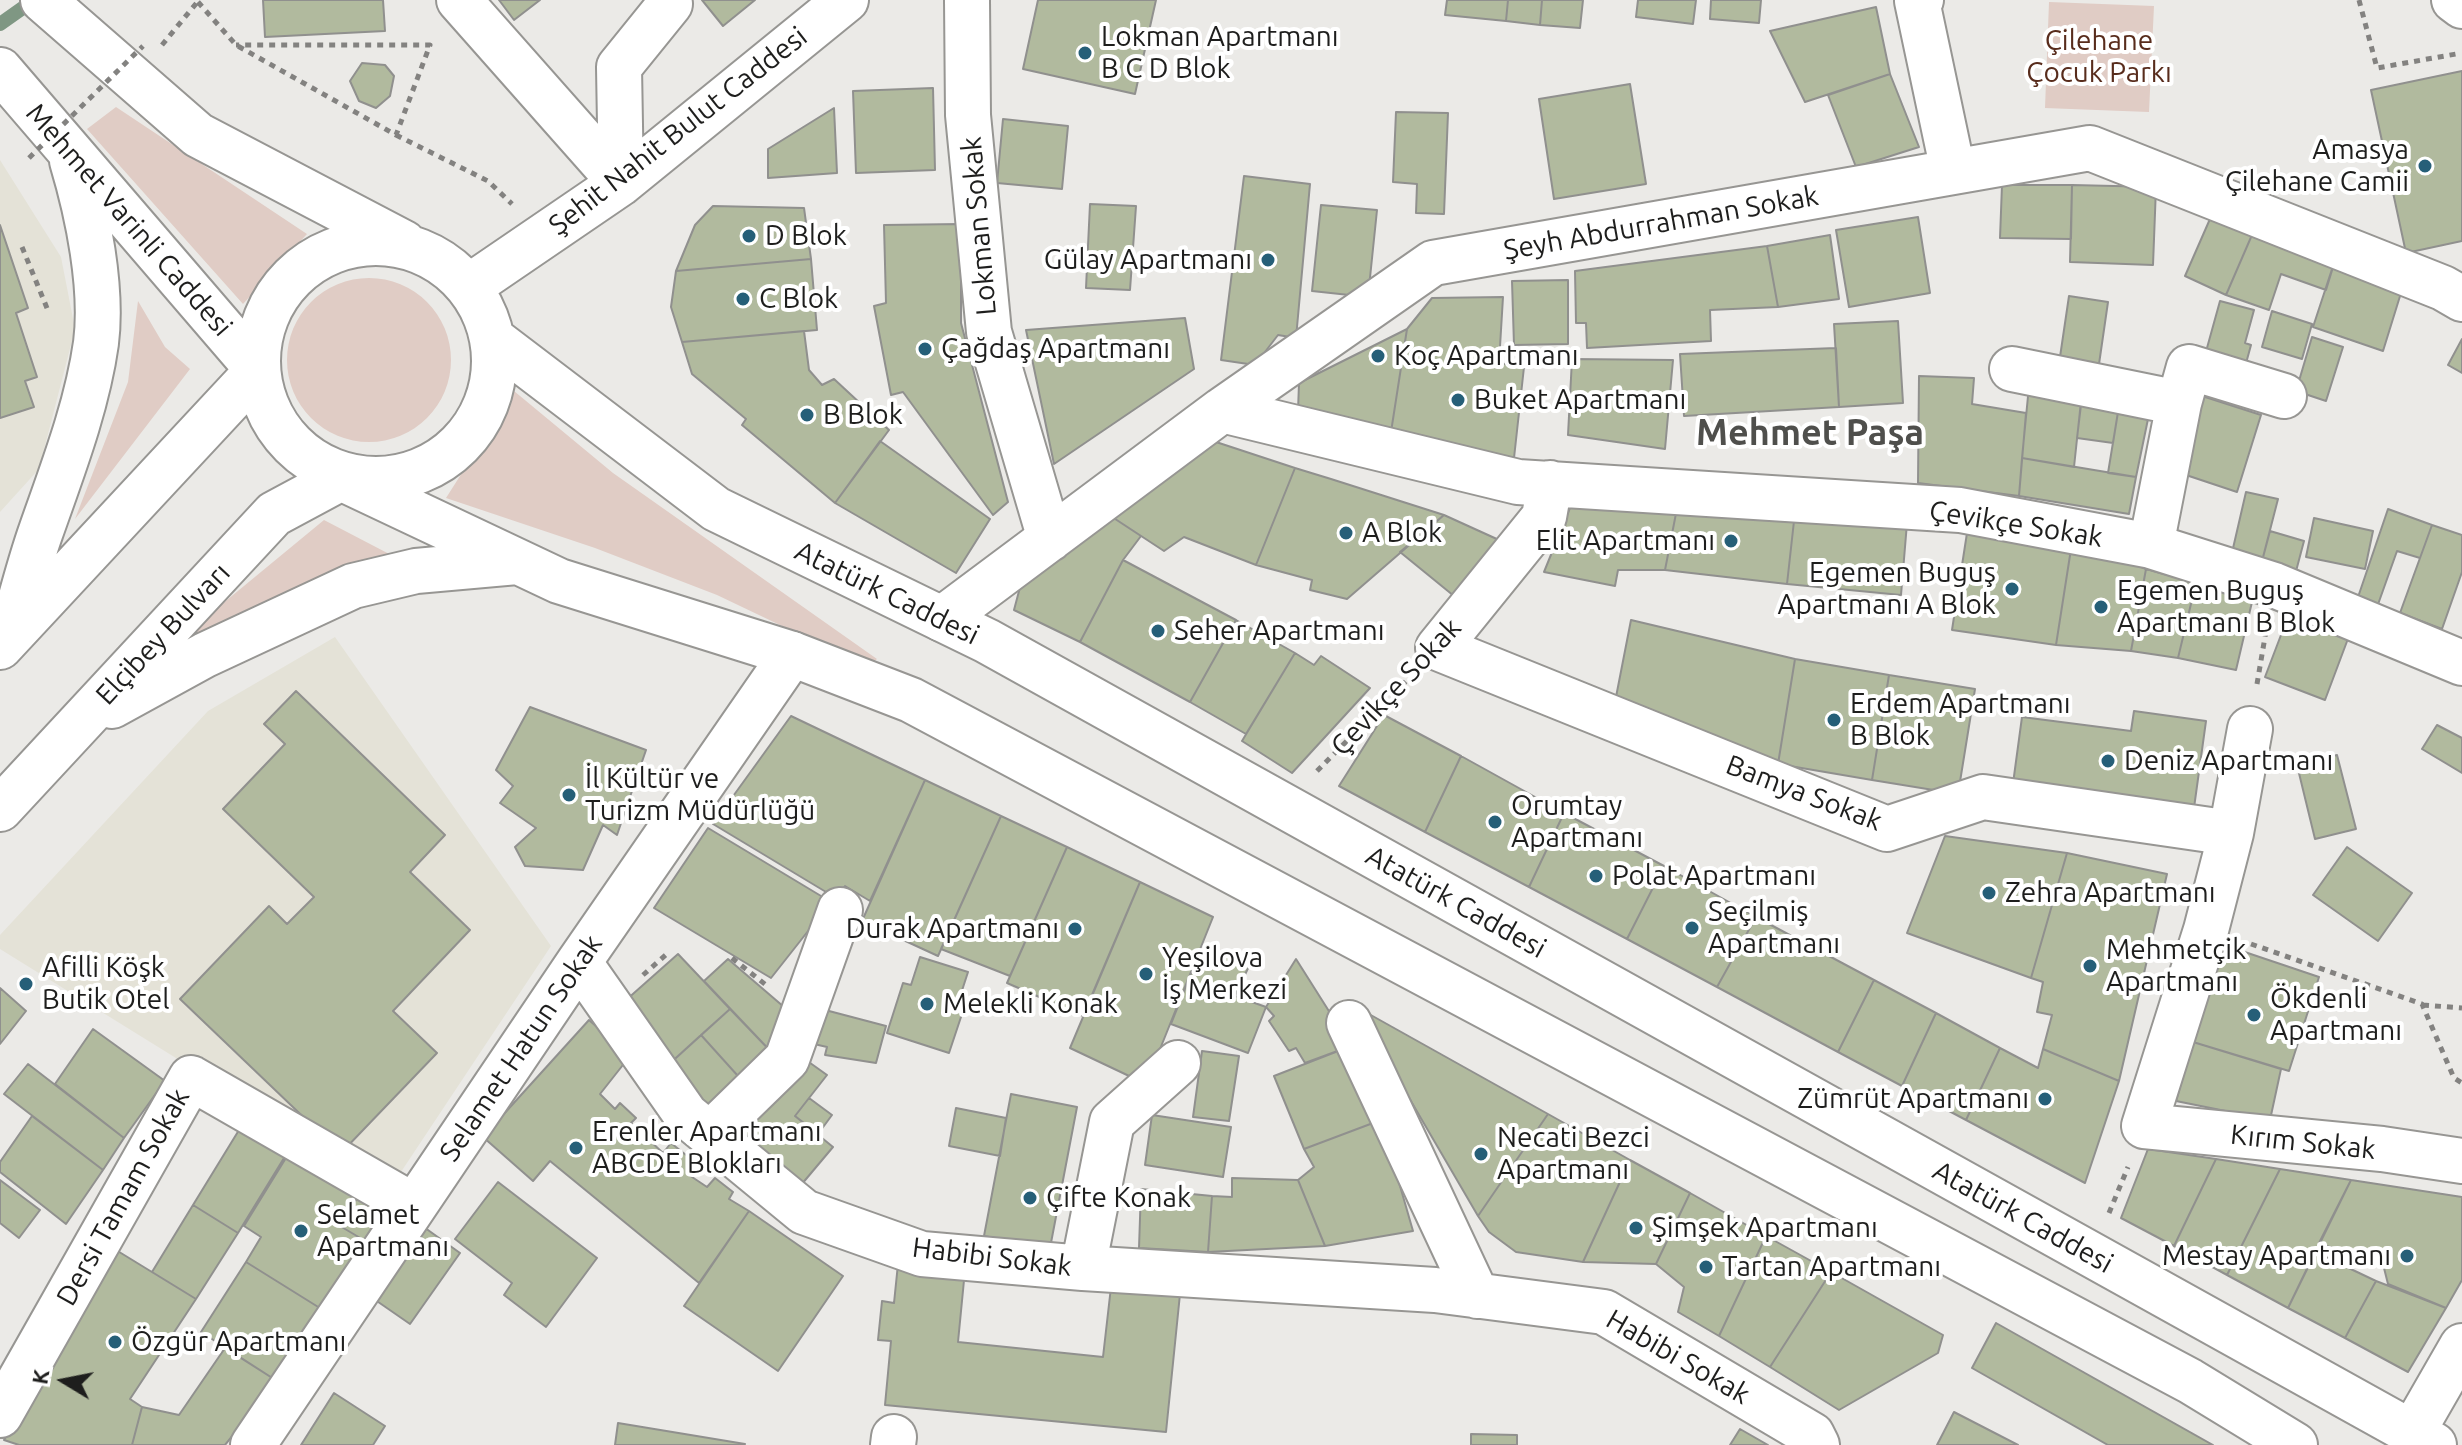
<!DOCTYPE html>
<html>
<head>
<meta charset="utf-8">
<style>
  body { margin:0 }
  #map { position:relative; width:2462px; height:1445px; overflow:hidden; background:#ebeae7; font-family:Ubuntu,sans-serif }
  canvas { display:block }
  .north { position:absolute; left:24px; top:1341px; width:80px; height:80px; -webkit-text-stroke:6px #fff; paint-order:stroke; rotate:280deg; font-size:22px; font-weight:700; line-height:32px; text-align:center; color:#1e1e1d }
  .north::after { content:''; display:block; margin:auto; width:28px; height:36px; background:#1e1e1d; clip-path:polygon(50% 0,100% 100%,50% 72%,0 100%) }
</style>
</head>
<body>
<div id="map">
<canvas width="2462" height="1445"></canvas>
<div class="north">K</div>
</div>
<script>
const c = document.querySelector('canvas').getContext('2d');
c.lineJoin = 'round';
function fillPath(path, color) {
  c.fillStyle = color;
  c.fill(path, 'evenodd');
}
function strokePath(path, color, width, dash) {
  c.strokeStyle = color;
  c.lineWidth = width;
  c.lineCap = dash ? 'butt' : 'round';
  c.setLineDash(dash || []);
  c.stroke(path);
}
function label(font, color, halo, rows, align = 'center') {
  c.font = font + ' Ubuntu,sans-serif';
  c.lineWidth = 8;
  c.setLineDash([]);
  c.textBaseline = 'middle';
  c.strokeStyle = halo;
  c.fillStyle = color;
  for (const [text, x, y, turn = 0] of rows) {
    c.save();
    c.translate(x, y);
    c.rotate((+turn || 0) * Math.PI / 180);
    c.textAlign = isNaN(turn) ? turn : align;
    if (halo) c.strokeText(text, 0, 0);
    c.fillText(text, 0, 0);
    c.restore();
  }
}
fillPath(new Path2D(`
  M 0,160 L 61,257 L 75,329 L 39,469 L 0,512 Z
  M 335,637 L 551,946 L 389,1190 L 0,949 L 0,935 L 208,711 Z`), '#e4e2d7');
fillPath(new Path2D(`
  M 2049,2 L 2154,6 L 2149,112 L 2045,108 Z
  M 116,107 L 307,234 L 243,304 L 87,129 Z
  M287 360a82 82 0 1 1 164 0a82 82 0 1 1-164 0Z
  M 138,301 L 165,347 L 190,369 L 75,519 L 128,382 Z
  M 514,391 L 613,473 L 877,659 L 868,667 L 717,595 L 595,548 L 446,498 Z
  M 324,520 L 395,557 L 201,636 L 193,628 Z`), '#e0ccc5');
strokePath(new Path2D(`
  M 0,24 L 34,0`), '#7f9783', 14);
const building = new Path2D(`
  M 263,0 L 383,0 L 385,31 L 265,37 Z
  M 499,0 L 540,0 L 514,20 Z
  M 702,0 L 755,0 L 723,26 Z
  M 1038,0 L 1156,0 L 1135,94 L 1023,69 Z
  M 1447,0 L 1508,0 L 1506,21 L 1445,15 Z
  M 1508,0 L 1542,0 L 1540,25 L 1506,21 Z
  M 1542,0 L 1583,0 L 1580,28 L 1540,25 Z
  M 1638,0 L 1696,0 L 1693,24 L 1636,17 Z
  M 1711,0 L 1761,0 L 1759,23 L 1710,19 Z
  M 1876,7 L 1890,74 L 1805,102 L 1770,31 Z
  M 362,63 L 385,65 L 394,76 L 390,96 L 376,108 L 359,101 L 350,81 Z
  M 2462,71 L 2462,241 L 2406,253 L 2371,90 Z
  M 1890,74 L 1919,147 L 1856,167 L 1828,95 Z
  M 1630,84 L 1646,184 L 1554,199 L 1539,99 Z
  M 933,88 L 935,170 L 856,173 L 853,91 Z
  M 834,108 L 837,173 L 768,178 L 768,149 Z
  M 1396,112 L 1448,113 L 1444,214 L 1416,213 L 1417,184 L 1393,182 Z
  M 1003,119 L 1068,126 L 1062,189 L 997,183 Z
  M 1244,176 L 1310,184 L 1296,338 L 1278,335 L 1255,365 L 1221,360 Z
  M 2002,185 L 2072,185 L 2071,239 L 2000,238 Z
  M 2072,185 L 2156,187 L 2153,265 L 2070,262 Z
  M 2217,203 L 2258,221 L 2226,295 L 2185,276 Z
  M 1090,204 L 1136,206 L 1130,290 L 1086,288 Z
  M 1321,205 L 1377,210 L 1368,297 L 1312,291 Z
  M 713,206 L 804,208 L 811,259 L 676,271 L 695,225 Z
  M 1918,217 L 1930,293 L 1849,307 L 1836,230 Z
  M 2258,221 L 2337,254 L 2326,290 L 2281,274 L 2269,310 L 2226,295 Z
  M 961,224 L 961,323 L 1008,502 L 993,515 L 903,392 L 891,395 L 874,306 L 886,303 L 884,225 Z
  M 0,225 L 28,308 L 16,313 L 37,377 L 25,381 L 34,407 L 0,418 Z
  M 1830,235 L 1839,299 L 1778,307 L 1767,246 Z
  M 1767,246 L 1778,307 L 1710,310 L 1711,341 L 1587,348 L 1586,323 L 1576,323 L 1575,271 Z
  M 2337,254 L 2405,280 L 2383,351 L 2313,327 Z
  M 811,259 L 817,330 L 682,342 L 671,307 L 676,271 Z
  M 1568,280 L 1568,344 L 1514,345 L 1512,281 Z
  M 2069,296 L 2108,302 L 2098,371 L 2060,357 Z
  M 1503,297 L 1499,363 L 1524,367 L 1514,458 L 1391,432 L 1407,329 L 1432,298 Z
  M 2220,301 L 2254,310 L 2245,343 L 2251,345 L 2242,378 L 2202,366 Z
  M 2272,311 L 2312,324 L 2302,359 L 2262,347 Z
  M 1185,318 L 1194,369 L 1054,464 L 1026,330 Z
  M 1898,321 L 1903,403 L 1839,407 L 1834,324 Z
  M 1407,329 L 1391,432 L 1298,411 L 1299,383 Z
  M 804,331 L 809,370 L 822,385 L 834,379 L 889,430 L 835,503 L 742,425 L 746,419 L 692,374 L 682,342 Z
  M 2312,337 L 2343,347 L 2326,401 L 2296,391 Z
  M 2462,339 L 2462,373 L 2448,365 Z
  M 1836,348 L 1839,407 L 1684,416 L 1680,354 Z
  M 1572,359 L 1673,360 L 1665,449 L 1568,435 Z
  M 1919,376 L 1974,378 L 1972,404 L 2026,413 L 2019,496 L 1918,483 Z
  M 2029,386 L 2082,392 L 2074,467 L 2022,458 Z
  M 2199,395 L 2261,415 L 2237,492 L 2174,471 Z
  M 2081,405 L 2118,412 L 2113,443 L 2077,438 Z
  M 2118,412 L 2148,419 L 2136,477 L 2108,473 Z
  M 880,441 L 990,519 L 956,573 L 835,503 Z
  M 1213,441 L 1295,468 L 1256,565 L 1184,537 L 1164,551 L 1103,511 Z
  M 2022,458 L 2136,477 L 2129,514 L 2019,496 Z
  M 1295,468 L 1331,479 L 1444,515 L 1347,599 L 1310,590 L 1312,580 L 1256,565 Z
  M 2246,492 L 2278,499 L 2261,565 L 2231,557 Z
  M 1576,493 L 1679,498 L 1665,570 L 1618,570 L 1615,586 L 1544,572 Z
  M 1679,498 L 1795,512 L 1787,584 L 1665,570 Z
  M 2388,509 L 2432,525 L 2420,558 L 2397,551 L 2376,610 L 2356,603 Z
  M 1103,511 L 1141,536 L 1123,560 L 1080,642 L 1014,610 L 1023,576 Z
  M 1795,512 L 1907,523 L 1901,595 L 1787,584 Z
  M 1444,515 L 1499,540 L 1454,596 L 1400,552 Z
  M 2314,518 L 2373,531 L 2365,569 L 2306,557 Z
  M 2432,525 L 2462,535 L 2462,572 L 2442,629 L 2400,613 Z
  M 2270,531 L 2304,541 L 2295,575 L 2261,565 Z
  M 1967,533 L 2071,549 L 2056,645 L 1952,630 Z
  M 2071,549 L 2122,559 L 2146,569 L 2131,651 L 2056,645 Z
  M 1123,560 L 1236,620 L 1190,702 L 1080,642 Z
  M 2146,569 L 2196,583 L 2178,658 L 2131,651 Z
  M 2196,583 L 2252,602 L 2236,670 L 2178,658 Z
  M 2289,614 L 2349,636 L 2325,700 L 2265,677 Z
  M 1236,620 L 1295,653 L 1246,734 L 1190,702 Z
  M 1631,620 L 1795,659 L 1778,764 L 1616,697 Z
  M 1295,653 L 1314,665 L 1321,656 L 1370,688 L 1292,773 L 1242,741 Z
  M 1795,659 L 1889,675 L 1872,780 L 1778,764 Z
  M 1889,675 L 1975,689 L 1958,794 L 1872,780 Z
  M 296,691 L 445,835 L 410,872 L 470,930 L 393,1011 L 437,1053 L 341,1153 L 180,999 L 269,906 L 287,924 L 314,897 L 223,809 L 285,744 L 264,724 Z
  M 530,707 L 646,750 L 617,835 L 603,825 L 583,870 L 525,866 L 515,847 L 536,828 L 500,803 L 513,786 L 496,770 Z
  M 2134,711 L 2206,721 L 2193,815 L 2012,791 L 2022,717 L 2131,731 Z
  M 1384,715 L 1461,756 L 1425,832 L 1339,786 Z
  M 791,716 L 925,780 L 870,901 L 845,886 L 836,898 L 713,824 Z
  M 2437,725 L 2462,738 L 2462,773 L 2422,749 Z
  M 2337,755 L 2356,829 L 2315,839 L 2297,765 Z
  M 1461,756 L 1564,813 L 1529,887 L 1425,832 Z
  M 925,780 L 1001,816 L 938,956 L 862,921 Z
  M 1564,813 L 1664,866 L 1627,939 L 1529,887 Z
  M 1001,816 L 1067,847 L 1010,976 L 941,949 Z
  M 708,828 L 831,902 L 771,978 L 654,908 Z
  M 1945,836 L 2067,853 L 2031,978 L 1907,933 Z
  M 1067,847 L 1140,882 L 1083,1016 L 1007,983 Z
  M 2347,847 L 2412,893 L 2378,941 L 2313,895 Z
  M 2067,853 L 2167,874 L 2119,1081 L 2043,1049 L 2052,1015 L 2037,1012 L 2043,982 L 2031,978 Z
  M 1664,866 L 1756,917 L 1717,987 L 1627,939 Z
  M 1140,882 L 1213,917 L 1146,1084 L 1070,1048 Z
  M 1756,917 L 1874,980 L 1838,1052 L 1717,987 Z
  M 2221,944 L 2319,977 L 2289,1071 L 2193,1042 Z
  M 1219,953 L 1250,964 L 1235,996 L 1266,1007 L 1248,1053 L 1171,1024 L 1196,961 L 1213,968 Z
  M 678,954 L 730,1009 L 666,1067 L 625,1001 Z
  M 920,957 L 968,972 L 956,1009 L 963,1011 L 949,1053 L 887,1033 L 903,983 L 911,985 Z
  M 728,959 L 798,1019 L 778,1059 L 704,981 Z
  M 1296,959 L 1351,1046 L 1305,1063 L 1296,1048 L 1289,1051 L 1269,1021 L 1274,1016 L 1266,1007 Z
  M 1874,980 L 1936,1013 L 1902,1086 L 1838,1052 Z
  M 0,988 L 26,1011 L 0,1044 Z
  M 810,1006 L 886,1026 L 876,1063 L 825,1055 L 827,1047 L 801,1041 Z
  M 730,1009 L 778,1059 L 747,1086 L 701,1035 Z
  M 1936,1013 L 2000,1048 L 1966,1120 L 1902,1086 Z
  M 1369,1014 L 1548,1114 L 1478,1216 L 1363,1019 Z
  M 589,1020 L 630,1056 L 600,1094 L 615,1109 L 620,1103 L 636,1118 L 631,1123 L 663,1153 L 671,1143 L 696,1163 L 689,1175 L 707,1187 L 715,1178 L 733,1192 L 729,1199 L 749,1211 L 699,1283 L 550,1161 L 533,1181 L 483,1137 Z
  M 93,1029 L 165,1081 L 124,1138 L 55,1084 Z
  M 701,1035 L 747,1086 L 708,1119 L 666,1067 Z
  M 2193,1042 L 2281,1069 L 2270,1120 L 2176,1101 Z
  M 1351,1046 L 1381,1120 L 1304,1149 L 1274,1076 Z
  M 2000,1048 L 2038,1068 L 2043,1049 L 2119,1081 L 2085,1183 L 1966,1120 Z
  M 1202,1051 L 1239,1056 L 1229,1121 L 1193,1117 Z
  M 799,1055 L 827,1075 L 795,1116 L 833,1147 L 796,1191 L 730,1134 Z
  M 28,1064 L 124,1138 L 103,1170 L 4,1094 Z
  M 1011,1094 L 1077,1107 L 1050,1248 L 984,1236 Z
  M 809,1098 L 832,1115 L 818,1134 L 795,1116 Z
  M 956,1108 L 1006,1118 L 1000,1156 L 949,1146 Z
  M 1548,1114 L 1630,1160 L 1583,1262 L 1516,1252 L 1489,1232 L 1478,1216 Z
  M 1152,1115 L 1231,1127 L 1223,1177 L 1145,1165 Z
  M 32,1116 L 103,1170 L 66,1224 L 0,1172 L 0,1162 Z
  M 247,1117 L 292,1145 L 238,1233 L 193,1205 Z
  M 1381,1120 L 1413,1231 L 1325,1246 L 1298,1180 L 1314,1167 L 1304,1149 Z
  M 2148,1149 L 2216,1159 L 2174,1246 L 2121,1218 Z
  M 289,1153 L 359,1195 L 340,1226 L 367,1242 L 323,1310 L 246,1262 L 261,1237 L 244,1226 Z
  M 2216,1159 L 2280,1169 L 2227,1275 L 2174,1246 Z
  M 1630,1160 L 1690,1193 L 1656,1264 L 1583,1262 Z
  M 2280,1169 L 2351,1180 L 2288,1308 L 2227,1275 Z
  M 1232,1178 L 1298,1180 L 1325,1246 L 1208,1252 L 1212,1196 L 1232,1197 Z
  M 0,1180 L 40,1210 L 19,1238 L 0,1223 Z
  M 2351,1180 L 2462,1197 L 2462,1280 L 2446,1308 L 2388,1284 L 2384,1268 L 2319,1243 Z
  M 498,1182 L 597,1258 L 546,1327 L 504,1295 L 512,1283 L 455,1239 Z
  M 1141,1189 L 1212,1196 L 1208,1252 L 1139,1248 Z
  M 1690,1193 L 1766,1236 L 1719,1336 L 1678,1312 L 1684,1287 L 1656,1264 Z
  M 359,1195 L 385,1212 L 367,1242 L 340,1226 Z
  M 193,1205 L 238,1233 L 196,1299 L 152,1272 Z
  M 749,1211 L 843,1276 L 778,1371 L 684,1306 Z
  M 421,1225 L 460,1253 L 410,1324 L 371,1297 Z
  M 1766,1236 L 1831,1272 L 1770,1367 L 1719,1336 Z
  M 116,1250 L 196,1299 L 130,1399 L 142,1407 L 132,1445 L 19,1445 L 4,1440 Z
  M 2315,1252 L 2376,1281 L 2345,1338 L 2288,1308 Z
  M 246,1262 L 323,1310 L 277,1381 L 201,1332 Z
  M 898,1264 L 965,1270 L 958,1342 L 1103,1357 L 1111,1287 L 1180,1294 L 1166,1432 L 885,1405 L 891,1341 L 878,1340 L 882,1301 L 894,1303 Z
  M 1831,1272 L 1943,1335 L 1938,1353 L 1839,1410 L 1770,1367 Z
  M 2376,1281 L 2446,1308 L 2408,1372 L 2345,1338 Z
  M 1996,1323 L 2213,1445 L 2108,1445 L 1972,1368 Z
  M 225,1348 L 277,1381 L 225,1445 L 132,1445 L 142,1407 L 179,1415 Z
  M 334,1393 L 385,1426 L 373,1445 L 301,1445 Z
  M 1954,1412 L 2018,1445 L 1937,1445 Z
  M 618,1423 L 745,1444 L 744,1445 L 615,1445 Z
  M 1740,1429 L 1768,1445 L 1730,1445 Z
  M 1471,1434 L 1517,1435 L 1517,1445 L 1471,1445 Z`);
fillPath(building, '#b1ba9e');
strokePath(building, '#90908e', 2);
const minor = new Path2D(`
  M 459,0 L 621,183
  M 967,0 L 968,115 L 989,332 L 1050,539
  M 1921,0 L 1917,1 L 1953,171
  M 2454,0 L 2462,6
  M 621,183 L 619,67 L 670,4
  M 470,286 L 621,183 L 846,0
  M 2012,369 L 2179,403 L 2151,546
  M 2179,403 L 2189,367 L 2284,396
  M 1222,410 L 1518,482 L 1960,510 L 2151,546 L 2274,585 L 2462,663
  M 1550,483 L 1544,517 L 1438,648 L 1887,829 L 1983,797 L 2231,833
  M 942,619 L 1222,410 L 1433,263 L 2090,148 L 2443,288 L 2462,299
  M 2250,729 L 2231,833 L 2206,930 L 2144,1126 L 2382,1149 L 2462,1161
  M 579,962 L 686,1115 L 804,1212 L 922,1254 L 1083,1268 L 1435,1290 L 1604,1312 L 1812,1435 L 1817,1445
  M 1349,1023 L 1477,1296
  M 710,1134 L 787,1059 L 840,910
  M 1083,1268 L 1112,1122 L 1178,1063
  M 0,1415 L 191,1078 L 414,1206
  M 2412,1433 L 2462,1346
  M 253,1445 L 579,962 L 792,654
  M 893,1445 L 894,1437`);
const major = new Path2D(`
  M 43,0 L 198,135 L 404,243
  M 0,70 L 258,370 L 0,647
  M258 361a118 118 0 1 1 236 0a118 118 0 1 1-236 0Z
  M 494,340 L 716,509 L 987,641 L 2434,1445
  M 13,626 C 22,594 30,562 41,531 C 62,471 87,407 96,343 C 103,288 88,214 72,161
  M 112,706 L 205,655 L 353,586 L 416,571 L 517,562
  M 0,809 L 274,514 L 341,478 L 559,581 L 792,654 L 911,700 L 2190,1381 L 2295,1445`);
strokePath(minor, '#979693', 48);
strokePath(major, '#979693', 48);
strokePath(new Path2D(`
  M 2359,0 L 2377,68 L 2456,54
  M 198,2 L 236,45 L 396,135 L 430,45 L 236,45
  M 162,45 L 199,0
  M 396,135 L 488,181 L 512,204
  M 22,247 L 49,313
  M 2257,684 L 2266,631
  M 1317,771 L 1406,681
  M 2251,944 L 2422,1004 L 2454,1078 L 2462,1083
  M 732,958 L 766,985
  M 643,975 L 669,952
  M 2423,1005 L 2462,1008
  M 2109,1213 L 2128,1167`), '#838280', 5, [6, 6]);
strokePath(minor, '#fff', 44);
strokePath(major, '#fff', 44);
strokePath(new Path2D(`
  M 29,158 L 143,46`), '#838280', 5, [6, 6]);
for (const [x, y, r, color] of [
  [1085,53,8,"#265f78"],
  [2425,166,8,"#265f78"],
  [749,236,8,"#265f78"],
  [1268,260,8,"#265f78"],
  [743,299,8,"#265f78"],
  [925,349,8,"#265f78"],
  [1378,356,8,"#265f78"],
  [1458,400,8,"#265f78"],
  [807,415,8,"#265f78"],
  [1346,533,8,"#265f78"],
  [1731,541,8,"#265f78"],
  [2012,589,8,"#265f78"],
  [2101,607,8,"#265f78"],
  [1158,631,8,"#265f78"],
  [1834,720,8,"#265f78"],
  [2108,761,8,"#265f78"],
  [569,795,8,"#265f78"],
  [1495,822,8,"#265f78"],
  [1596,876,8,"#265f78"],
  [1989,893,8,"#265f78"],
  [1692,928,8,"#265f78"],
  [1075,929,8,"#265f78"],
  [2090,966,8,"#265f78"],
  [1146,974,8,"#265f78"],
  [26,984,8,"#265f78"],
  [927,1004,8,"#265f78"],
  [2254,1015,8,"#265f78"],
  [2045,1099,8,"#265f78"],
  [576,1148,8,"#265f78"],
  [1481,1154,8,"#265f78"],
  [1030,1198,8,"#265f78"],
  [1636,1228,8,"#265f78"],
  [301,1231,8,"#265f78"],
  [2407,1256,8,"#265f78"],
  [1706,1267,8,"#265f78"],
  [115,1342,8,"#265f78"]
]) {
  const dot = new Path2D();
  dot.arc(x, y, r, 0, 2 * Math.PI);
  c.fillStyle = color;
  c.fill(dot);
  strokePath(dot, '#fff', 3);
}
label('28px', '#1e1e1d', '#fff', [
  ["Lokman Apartmanı",1101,37],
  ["B C D Blok",1101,69],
  ["Amasya",2409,150,"right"],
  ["Çilehane Camii",2409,182,"right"],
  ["D Blok",765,236],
  ["Gülay Apartmanı",1252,260,"right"],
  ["C Blok",759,299],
  ["Çağdaş Apartmanı",941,349],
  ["Koç Apartmanı",1394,356],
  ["Buket Apartmanı",1474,400],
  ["B Blok",823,415],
  ["A Blok",1362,533],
  ["Elit Apartmanı",1715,541,"right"],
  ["Egemen Buguş",1996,573,"right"],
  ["Apartmanı A Blok",1996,605,"right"],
  ["Egemen Buguş",2117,591],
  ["Apartmanı B Blok",2117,623],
  ["Seher Apartmanı",1174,631],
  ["Erdem Apartmanı",1850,704],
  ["B Blok",1850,736],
  ["Deniz Apartmanı",2124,761],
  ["İl Kültür ve",585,779],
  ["Turizm Müdürlüğü",585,811],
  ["Orumtay",1511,806],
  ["Apartmanı",1511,838],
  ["Polat Apartmanı",1612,876],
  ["Zehra Apartmanı",2005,893],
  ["Seçilmiş",1708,912],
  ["Apartmanı",1708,944],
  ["Durak Apartmanı",1059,929,"right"],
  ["Mehmetçik",2106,950],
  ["Apartmanı",2106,982],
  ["Yeşilova",1162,958],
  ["İş Merkezi",1162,990],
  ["Afilli Köşk",42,968],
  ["Butik Otel",42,1000],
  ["Ökdenli",2270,999],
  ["Apartmanı",2270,1031],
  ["Melekli Konak",943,1004],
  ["Zümrüt Apartmanı",2029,1099,"right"],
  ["Erenler Apartmanı",592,1132],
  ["ABCDE Blokları",592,1164],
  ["Necati Bezci",1497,1138],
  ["Apartmanı",1497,1170],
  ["Çifte Konak",1046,1198],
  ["Selamet",317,1215],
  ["Apartmanı",317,1247],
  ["Şimşek Apartmanı",1652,1228],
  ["Mestay Apartmanı",2391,1256,"right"],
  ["Tartan Apartmanı",1722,1267],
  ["Özgür Apartmanı",131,1342]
], 'left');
label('28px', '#582c1c', '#fff', [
  ["Çilehane",2099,41],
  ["Çocuk Parkı",2099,73]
]);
label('28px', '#1e1e1d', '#fff', [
  ["Şehit Nahit Bulut Caddesi",678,131,-38],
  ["Mehmet Varinli Caddesi",129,220,49],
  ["Şeyh Abdurrahman Sokak",1661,223,-10],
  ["Lokman Sokak",979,226,-95],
  ["Çevikçe Sokak",2016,524,9],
  ["Atatürk Caddesi",887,593,26],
  ["Elçibey Bulvarı",163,634,-47],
  ["Çevikçe Sokak",1396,687,-47],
  ["Bamya Sokak",1804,793,21],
  ["Atatürk Caddesi",1456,902,29],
  ["Selamet Hatun Sokak",521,1048,-56],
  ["Kırım Sokak",2303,1142,6],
  ["Dersi Tamam Sokak",123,1197,-61],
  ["Atatürk Caddesi",2023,1217,29],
  ["Habibi Sokak",992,1257,7],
  ["Habibi Sokak",1678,1357,30]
]);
label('bold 36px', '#4f4f4c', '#fff', [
  ["Mehmet Paşa",1810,433]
]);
</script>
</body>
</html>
